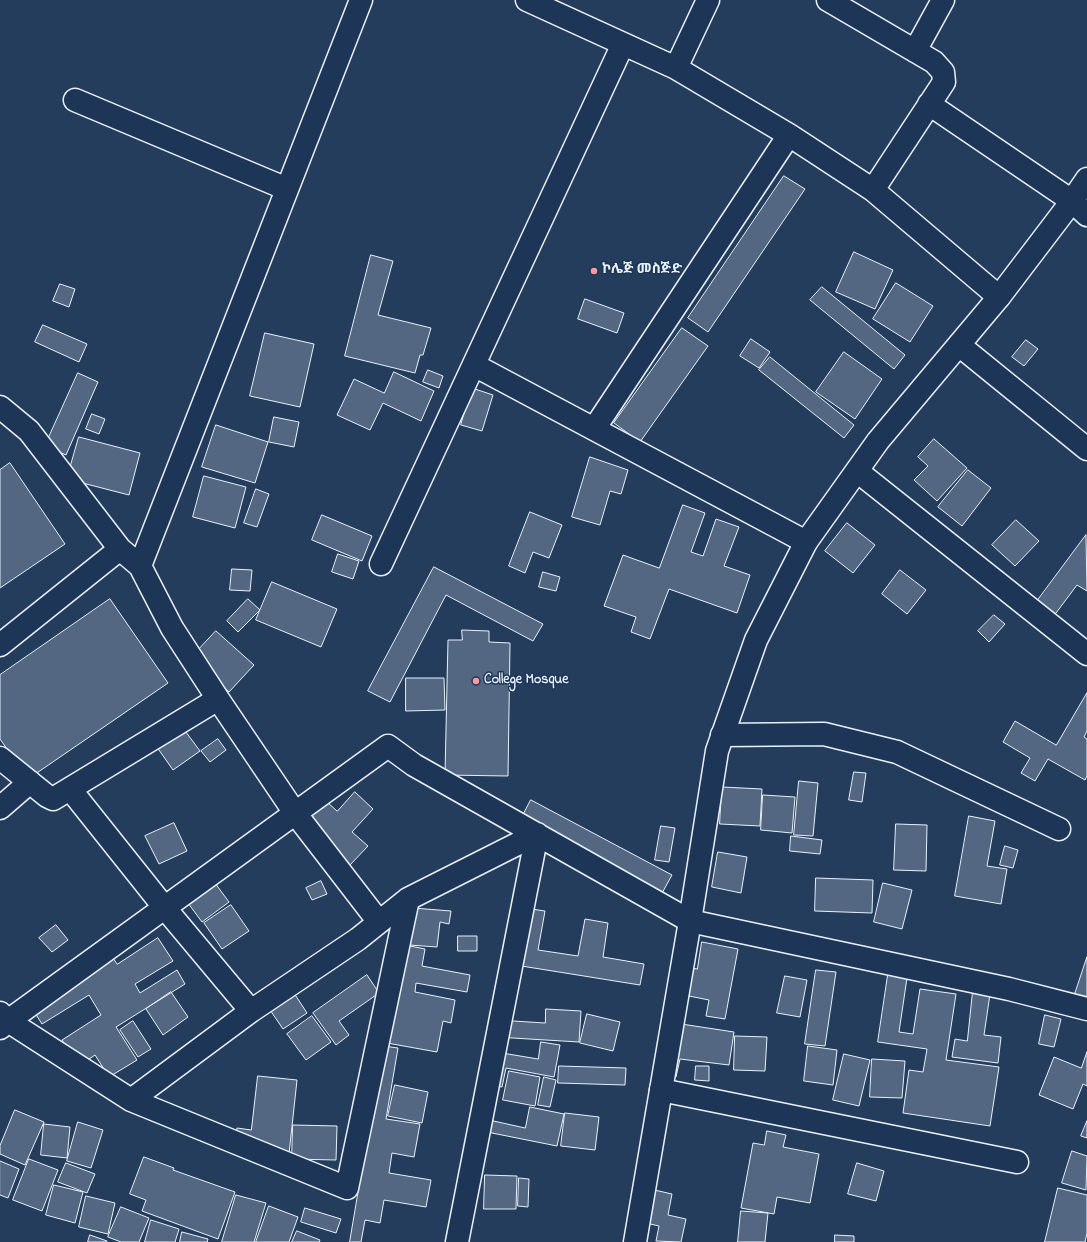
<!DOCTYPE html>
<html>
<head>
<meta charset="utf-8">
<style>
  body { margin:0 }
  canvas { display:block; background:#253d5d }
</style>
</head>
<body>
<canvas width="1087" height="1242"></canvas>
<script>
const c = document.querySelector('canvas').getContext('2d');
c.lineJoin = 'round';
function fillPath(path, color) {
  c.fillStyle = color;
  c.fill(path, 'evenodd');
}
function strokePath(path, color, width, dash) {
  c.strokeStyle = color;
  c.lineWidth = width;
  c.lineCap = dash ? 'butt' : 'round';
  c.setLineDash(dash || []);
  c.stroke(path);
}
function label(font, color, halo, rows, align = 'center') {
  c.font = font + ' "Indie Flower","Noto Sans Ethiopic",sans-serif';
  c.lineWidth = 3;
  c.setLineDash([]);
  c.textBaseline = 'middle';
  c.strokeStyle = halo;
  c.fillStyle = color;
  for (const [text, x, y, turn = 0] of rows) {
    c.save();
    c.translate(x, y);
    c.rotate((+turn || 0) * Math.PI / 180);
    c.textAlign = isNaN(turn) ? turn : align;
    if (halo) c.strokeText(text, 0, 0);
    c.fillText(text, 0, 0);
    c.restore();
  }
}
const building = new Path2D(`
  M 784,176 L 805,189 L 708,332 L 688,318 Z
  M 854,252 L 893,270 L 875,309 L 836,292 Z
  M 371,255 L 393,261 L 378,315 L 431,328 L 423,355 L 420,355 L 415,373 L 345,356 Z
  M 896,283 L 933,306 L 910,342 L 873,319 Z
  M 60,284 L 75,289 L 69,307 L 53,301 Z
  M 822,287 L 905,355 L 894,369 L 810,300 Z
  M 585,299 L 624,313 L 617,333 L 578,319 Z
  M 43,325 L 87,344 L 79,362 L 35,342 Z
  M 682,328 L 708,346 L 640,442 L 614,423 Z
  M 265,333 L 314,344 L 300,407 L 250,396 Z
  M 751,339 L 770,352 L 759,368 L 740,356 Z
  M 1026,340 L 1038,349 L 1024,366 L 1012,357 Z
  M 844,352 L 882,379 L 855,419 L 816,392 Z
  M 770,357 L 854,425 L 844,438 L 759,370 Z
  M 428,370 L 443,376 L 439,388 L 423,382 Z
  M 394,372 L 434,391 L 421,421 L 383,403 L 370,430 L 337,415 L 354,379 L 384,393 Z
  M 78,373 L 98,382 L 66,455 L 45,446 Z
  M 472,388 L 493,395 L 482,431 L 461,425 Z
  M 92,414 L 105,419 L 99,434 L 86,429 Z
  M 274,417 L 299,422 L 294,447 L 269,442 Z
  M 216,425 L 268,442 L 255,483 L 202,467 Z
  M 79,437 L 140,453 L 129,495 L 67,479 Z
  M 934,439 L 967,468 L 937,501 L 914,480 L 928,466 L 918,457 Z
  M 590,457 L 628,470 L 621,494 L 610,491 L 600,525 L 572,517 Z
  M 10,463 L 65,544 L 0,588 L 0,470 Z
  M 968,470 L 991,488 L 962,526 L 938,507 Z
  M 204,476 L 246,487 L 235,528 L 193,517 Z
  M 256,489 L 269,494 L 257,527 L 244,523 Z
  M 683,505 L 705,513 L 691,552 L 703,556 L 716,519 L 739,527 L 724,566 L 750,575 L 737,613 L 669,589 L 650,639 L 631,632 L 636,617 L 604,606 L 623,555 L 659,568 Z
  M 530,512 L 562,525 L 549,558 L 533,552 L 525,573 L 509,566 Z
  M 322,515 L 372,536 L 362,561 L 312,540 Z
  M 1016,520 L 1039,541 L 1015,566 L 992,545 Z
  M 847,523 L 875,545 L 853,573 L 825,551 Z
  M 1086,535 L 1087,591 L 1077,585 L 1053,617 L 1035,604 Z
  M 338,554 L 359,561 L 353,579 L 332,572 Z
  M 434,567 L 543,624 L 533,641 L 446,595 L 390,702 L 368,691 Z
  M 232,569 L 252,570 L 250,591 L 230,590 Z
  M 900,570 L 926,590 L 907,614 L 882,594 Z
  M 543,572 L 560,577 L 556,591 L 539,587 Z
  M 272,582 L 337,609 L 321,647 L 256,620 Z
  M 110,599 L 168,683 L 28,779 L 0,739 L 0,675 Z
  M 248,599 L 260,610 L 238,632 L 227,621 Z
  M 994,615 L 1005,624 L 989,642 L 978,631 Z
  M 462,630 L 489,631 L 489,642 L 510,643 L 508,776 L 445,775 L 448,640 L 462,640 Z
  M 216,631 L 254,665 L 229,692 L 191,658 Z
  M 406,678 L 444,678 L 445,710 L 406,711 Z
  M 1087,693 L 1087,731 L 1084,737 L 1087,739 L 1087,776 L 1085,780 L 1048,759 L 1035,781 L 1021,773 L 1030,758 L 1003,742 L 1015,721 L 1056,745 Z
  M 180,724 L 200,751 L 173,770 L 154,743 Z
  M 218,739 L 226,750 L 210,762 L 201,751 Z
  M 854,772 L 866,773 L 862,802 L 849,800 Z
  M 799,781 L 818,783 L 813,836 L 794,835 Z
  M 722,787 L 762,789 L 760,826 L 720,824 Z
  M 355,792 L 373,809 L 352,832 L 368,846 L 349,866 L 295,817 L 317,793 L 337,811 Z
  M 763,795 L 795,797 L 792,833 L 761,830 Z
  M 531,800 L 672,875 L 661,895 L 520,821 Z
  M 969,816 L 995,821 L 987,866 L 1007,869 L 1001,904 L 955,896 Z
  M 174,823 L 187,851 L 159,864 L 145,836 Z
  M 896,824 L 927,825 L 926,871 L 894,870 Z
  M 661,826 L 675,828 L 669,862 L 655,860 Z
  M 791,836 L 822,840 L 820,854 L 790,851 Z
  M 1005,846 L 1018,850 L 1013,868 L 1000,865 Z
  M 718,852 L 747,857 L 741,893 L 712,887 Z
  M 209,875 L 229,902 L 202,922 L 182,895 Z
  M 816,878 L 873,880 L 872,913 L 815,911 Z
  M 321,881 L 327,894 L 312,900 L 306,888 Z
  M 883,883 L 912,890 L 902,929 L 874,922 Z
  M 231,905 L 249,931 L 222,949 L 204,923 Z
  M 518,907 L 545,911 L 538,950 L 578,956 L 585,919 L 608,923 L 603,957 L 644,964 L 640,985 L 509,964 Z
  M 413,908 L 451,911 L 449,924 L 440,922 L 437,947 L 409,945 Z
  M 56,925 L 68,940 L 52,952 L 39,938 Z
  M 458,936 L 477,936 L 477,951 L 458,951 Z
  M 158,938 L 173,961 L 135,984 L 140,993 L 177,970 L 185,984 L 116,1027 L 137,1060 L 109,1077 L 95,1055 L 79,1066 L 62,1040 L 101,1015 L 89,995 L 42,1024 L 30,1005 L 111,955 L 117,964 Z
  M 702,942 L 738,949 L 725,1019 L 706,1016 L 709,1000 L 674,993 L 680,966 L 697,969 Z
  M 405,945 L 425,949 L 422,966 L 470,975 L 467,992 L 416,983 L 415,992 L 455,1000 L 451,1023 L 443,1021 L 437,1052 L 387,1043 Z
  M 1087,957 L 1087,998 L 1075,994 Z
  M 816,970 L 836,972 L 825,1046 L 805,1044 Z
  M 367,975 L 379,993 L 339,1021 L 349,1035 L 336,1045 L 313,1013 Z
  M 888,975 L 907,978 L 899,1032 L 913,1034 L 920,989 L 956,994 L 946,1060 L 999,1067 L 990,1126 L 903,1113 L 909,1070 L 923,1072 L 927,1049 L 878,1042 Z
  M 785,976 L 807,980 L 800,1017 L 777,1013 Z
  M 290,987 L 307,1013 L 283,1029 L 266,1004 Z
  M 973,991 L 990,994 L 984,1035 L 1001,1037 L 998,1063 L 952,1057 L 955,1039 L 967,1041 Z
  M 171,992 L 188,1017 L 163,1035 L 146,1009 Z
  M 546,1009 L 581,1011 L 579,1042 L 496,1037 L 497,1020 L 545,1023 Z
  M 587,1014 L 620,1022 L 613,1051 L 580,1043 Z
  M 1045,1015 L 1061,1019 L 1054,1047 L 1039,1044 Z
  M 312,1016 L 331,1042 L 306,1060 L 287,1034 Z
  M 133,1021 L 151,1049 L 138,1057 L 120,1030 Z
  M 668,1022 L 734,1032 L 729,1065 L 680,1059 L 676,1077 L 661,1075 Z
  M 735,1036 L 767,1037 L 765,1071 L 734,1070 Z
  M 541,1042 L 560,1045 L 554,1077 L 506,1068 L 502,1087 L 484,1084 L 490,1051 L 538,1059 Z
  M 383,1046 L 398,1048 L 386,1119 L 420,1124 L 414,1157 L 392,1153 L 389,1173 L 431,1180 L 426,1207 L 384,1200 L 380,1223 L 365,1220 L 361,1242 L 350,1242 Z
  M 808,1046 L 837,1050 L 833,1085 L 804,1081 Z
  M 1087,1052 L 1087,1086 L 1083,1084 L 1073,1109 L 1039,1095 L 1054,1057 L 1081,1068 Z
  M 844,1054 L 870,1060 L 859,1106 L 833,1100 Z
  M 872,1059 L 905,1061 L 902,1098 L 870,1097 Z
  M 559,1066 L 626,1068 L 625,1085 L 558,1083 Z
  M 696,1066 L 709,1066 L 709,1081 L 695,1080 Z
  M 509,1071 L 540,1077 L 535,1106 L 503,1100 Z
  M 258,1076 L 297,1080 L 289,1154 L 235,1149 L 237,1128 L 251,1130 Z
  M 544,1077 L 556,1080 L 550,1107 L 538,1105 Z
  M 395,1085 L 428,1092 L 422,1123 L 388,1116 Z
  M 530,1107 L 564,1114 L 557,1146 L 477,1130 L 480,1118 L 525,1128 Z
  M 15,1110 L 44,1122 L 25,1165 L 0,1154 L 0,1146 Z
  M 565,1113 L 599,1117 L 595,1150 L 561,1146 Z
  M 1087,1121 L 1087,1138 L 1081,1136 Z
  M 78,1122 L 103,1130 L 91,1168 L 67,1161 Z
  M 44,1124 L 70,1127 L 67,1158 L 41,1155 Z
  M 293,1125 L 337,1126 L 336,1160 L 292,1159 Z
  M 767,1131 L 786,1135 L 783,1147 L 819,1154 L 810,1203 L 777,1197 L 774,1214 L 741,1208 L 753,1143 L 764,1145 Z
  M 1072,1151 L 1087,1156 L 1086,1190 L 1062,1183 Z
  M 144,1157 L 174,1168 L 173,1170 L 235,1192 L 218,1239 L 142,1211 L 146,1200 L 130,1194 Z
  M 29,1159 L 58,1170 L 42,1211 L 13,1200 Z
  M 0,1161 L 19,1169 L 8,1198 L 0,1195 Z
  M 66,1163 L 95,1174 L 87,1193 L 58,1182 Z
  M 857,1163 L 884,1171 L 876,1201 L 848,1194 Z
  M 485,1175 L 517,1176 L 516,1209 L 484,1209 Z
  M 519,1178 L 529,1179 L 528,1207 L 518,1206 Z
  M 54,1185 L 83,1192 L 75,1223 L 46,1215 Z
  M 641,1187 L 672,1194 L 668,1215 L 686,1219 L 681,1242 L 656,1241 L 659,1226 L 633,1220 Z
  M 1058,1188 L 1087,1195 L 1087,1233 L 1085,1242 L 1045,1242 Z
  M 236,1195 L 266,1203 L 254,1242 L 222,1242 Z
  M 86,1196 L 115,1203 L 108,1234 L 79,1227 Z
  M 269,1206 L 298,1217 L 289,1242 L 256,1242 Z
  M 121,1207 L 149,1218 L 139,1242 L 121,1242 L 108,1237 Z
  M 305,1208 L 341,1219 L 336,1233 L 301,1222 Z
  M 741,1211 L 768,1213 L 765,1242 L 738,1242 Z
  M 151,1220 L 179,1229 L 175,1242 L 145,1242 Z
  M 297,1231 L 320,1240 L 319,1242 L 292,1242 Z
  M 182,1232 L 208,1239 L 207,1242 L 180,1242 Z
  M 90,1235 L 107,1241 L 107,1242 L 88,1242 Z
  M 835,1235 L 854,1236 L 854,1242 L 835,1242 Z`);
fillPath(building, '#536782');
strokePath(building, '#e8f1f8', 1);
const minor = new Path2D(`
  M 527,0 L 676,68 L 789,135 L 873,190 L 999,297
  M 828,0 L 934,62 L 943,72 L 944,82 L 873,190
  M 915,51 L 943,0
  M 676,68 L 708,0
  M 75,100 L 287,189
  M 929,104 L 1072,201 L 1087,215
  M 959,345 L 1087,449
  M 474,365 L 806,542
  M 0,407 L 29,431 L 120,549 L 140,566 L 172,628 L 218,699 L 295,813 L 379,922
  M 594,429 L 789,135
  M 857,471 L 1087,654
  M 381,564 L 623,44
  M 140,566 L 361,0
  M 0,645 L 120,549
  M 722,735 L 824,734 L 897,752 L 1059,829
  M 0,758 L 47,796 L 53,799 L 218,699
  M 70,789 L 164,907 L 251,1011
  M 0,808 L 30,782
  M 0,1013 L 8,1021 L 131,1100 L 347,1188 L 408,899
  M 0,1028 L 8,1021 L 388,746 L 414,765 L 690,921 L 1009,989 L 1087,1009
  M 661,1090 L 1017,1162
  M 131,1100 L 251,1011 L 358,939 L 408,899 L 537,834
  M 457,1242 L 537,834`);
const tertiary = new Path2D(`
  M 635,1242 L 690,921 L 717,751 L 756,640 L 806,542 L 878,441 L 999,297 L 1072,201 L 1087,179`);
strokePath(minor, '#e8f1f8', 25);
strokePath(tertiary, '#e8f1f8', 25);
strokePath(minor, '#1d3557', 22);
strokePath(tertiary, '#1d3557', 22);
for (const [x, y, r, color] of [
  [594,271,4,"#ff9aa2"],
  [476,681,4,"#ff9aa2"]
]) {
  const dot = new Path2D();
  dot.arc(x, y, r, 0, 2 * Math.PI);
  c.fillStyle = color;
  c.fill(dot);
  strokePath(dot, '#1d3557', 1.5);
}
label('bold 14px', '#e8f1f8', '#1d3557', [
  ["ኮሌጅ መስጅድ",602,271],
  ["College Mosque",484,681]
], 'left');
</script>
</body>
</html>
